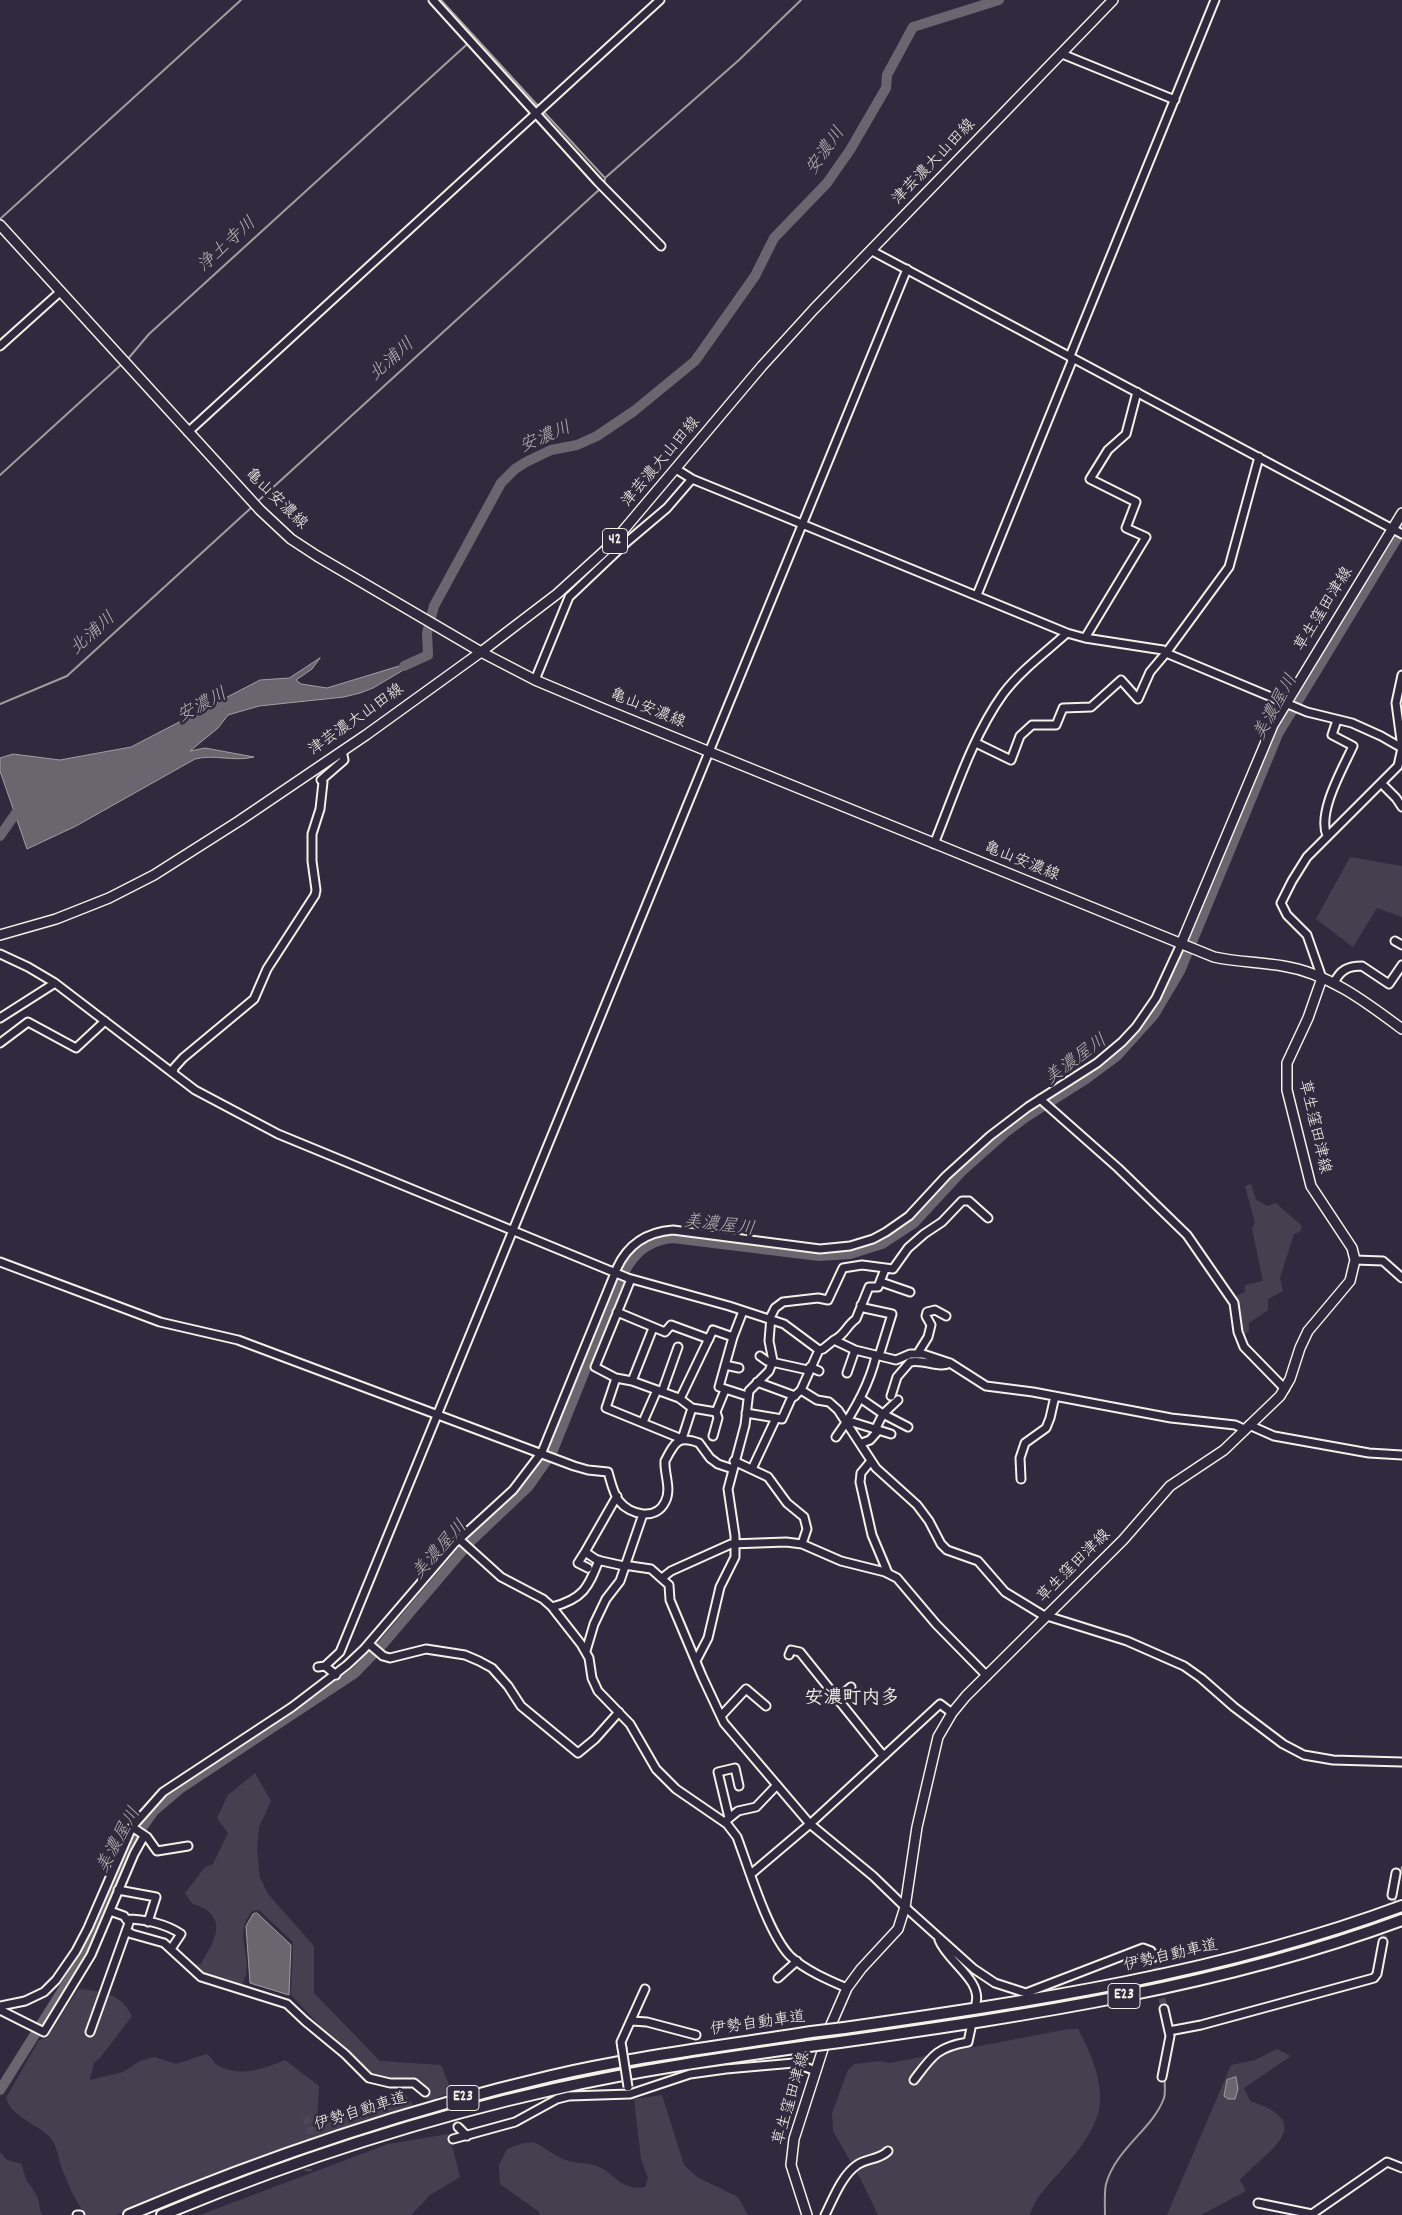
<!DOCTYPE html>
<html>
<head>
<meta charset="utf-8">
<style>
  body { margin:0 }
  canvas { display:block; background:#2f2a3d }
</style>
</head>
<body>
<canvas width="1402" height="2215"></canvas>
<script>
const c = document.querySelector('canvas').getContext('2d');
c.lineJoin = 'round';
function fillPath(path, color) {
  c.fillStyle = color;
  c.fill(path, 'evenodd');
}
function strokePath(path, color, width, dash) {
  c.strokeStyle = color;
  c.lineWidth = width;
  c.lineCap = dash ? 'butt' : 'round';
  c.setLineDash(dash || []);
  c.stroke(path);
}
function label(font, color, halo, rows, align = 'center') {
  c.font = font + ' Dekko,"Klee One",sans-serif';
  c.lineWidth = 5;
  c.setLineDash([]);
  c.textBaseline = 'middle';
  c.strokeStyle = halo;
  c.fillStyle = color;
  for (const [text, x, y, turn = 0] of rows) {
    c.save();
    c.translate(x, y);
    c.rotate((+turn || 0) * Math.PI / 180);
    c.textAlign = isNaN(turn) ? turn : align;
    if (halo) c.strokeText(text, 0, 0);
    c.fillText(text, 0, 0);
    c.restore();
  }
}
fillPath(new Path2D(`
  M 1350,857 L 1402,866 L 1402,917 L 1377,908 L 1353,947 L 1316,919 Z
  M 1251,1184 L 1256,1200 L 1268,1206 L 1276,1203 L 1302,1226 L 1300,1232 L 1294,1234 L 1280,1278 L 1283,1291 L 1268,1299 L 1268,1310 L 1249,1323 L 1249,1332 L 1243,1334 L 1240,1308 L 1236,1296 L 1245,1292 L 1245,1285 L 1263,1281 L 1252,1228 L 1255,1223 L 1245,1186 Z
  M 255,1773 L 271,1801 L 259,1827 L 257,1850 L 260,1878 L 268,1894 L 314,1946 L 314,1993 L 380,2061 L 441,2065 L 452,2092 L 430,2100 L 418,2084 L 368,2077 L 291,1995 L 293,1942 L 259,1910 L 252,1911 C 234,1934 250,1951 246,1974 C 245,1979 242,1985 240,1990 L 196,1971 L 193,1965 L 201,1964 C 209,1948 227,1926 208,1911 C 196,1902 195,1910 185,1893 L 205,1867 L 213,1864 L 228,1833 L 217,1818 L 228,1795 Z
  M 78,1989 C 101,1991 121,1993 132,2016 L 100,2058 L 94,2063 L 90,2080 L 123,2072 L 140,2061 L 154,2057 L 176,2064 L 207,2054 C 212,2057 213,2062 217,2065 C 240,2078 262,2069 285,2060 L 319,2086 L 317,2124 L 319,2121 L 351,2107 L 404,2093 L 415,2108 L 320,2135 L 187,2184 L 116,2215 L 86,2215 C 76,2203 69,2186 63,2171 C 58,2160 58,2145 49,2136 C 37,2125 10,2115 6,2098 L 39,2040 L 48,2037 Z
  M 1069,2029 L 1078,2029 C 1091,2053 1107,2089 1097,2117 C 1089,2139 1073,2157 1058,2174 C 1048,2185 1033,2201 1030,2215 L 878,2215 L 860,2178 L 833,2131 L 832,2113 L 848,2070 L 855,2064 L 880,2061 L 890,2063 Z
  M 1277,2049 L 1291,2056 L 1244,2088 L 1250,2101 C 1320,2124 1266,2151 1240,2180 L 1246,2191 L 1201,2215 L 1167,2215 L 1231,2065 L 1255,2060 Z
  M 662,2095 L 684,2165 L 697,2177 L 738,2197 L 748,2215 L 540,2215 L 538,2211 L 500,2184 L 499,2165 L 507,2149 C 541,2135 535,2146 563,2159 C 573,2164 586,2162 597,2166 C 615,2173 620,2191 645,2187 L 648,2178 L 641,2159 L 634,2099 Z
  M 449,2134 L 460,2177 L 430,2195 L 411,2215 L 200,2215 L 388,2144 Z
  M 0,2152 L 7,2160 L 22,2164 C 25,2184 32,2184 38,2199 C 40,2205 39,2209 42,2215 L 0,2215 Z`), '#454050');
const water = new Path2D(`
  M 320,658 L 312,669 L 296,680 L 301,684 L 327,688 L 422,659 L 373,688 L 360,693 L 344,697 L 259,706 L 228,715 L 218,728 L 190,751 L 205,748 L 254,757 C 234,762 214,754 195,759 L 76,826 L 27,849 L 0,771 L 0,758 L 13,754 L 60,760 L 131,747 L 260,680 L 289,678 Z
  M 257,1913 L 291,1945 L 289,1995 L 250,1983 L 246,1926 L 253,1914 Z
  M 1236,2077 L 1238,2089 L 1235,2099 L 1228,2099 L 1224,2096 L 1227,2080 Z`);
fillPath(water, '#6a6670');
strokePath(water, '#a19ea0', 1);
strokePath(new Path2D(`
  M 441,0 L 539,107
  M 542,110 L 605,178
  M 605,178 L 739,60 L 801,0
  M 604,185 L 605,178
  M 0,219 L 241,0
  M 127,360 L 149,334 L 475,37
  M 0,475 L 123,363
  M 257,502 L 601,188
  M 0,704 L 67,676 L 252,507
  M 1394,1905 L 1402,1867
  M 1376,1980 L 1381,1973 L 1387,1942
  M 1222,2023 L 1360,1985
  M 1168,2062 L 1173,2037
  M 1105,2215 C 1105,2205 1104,2194 1106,2184 C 1116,2148 1153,2129 1164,2098 C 1166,2091 1164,2085 1165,2078`), '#a19ea0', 2);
strokePath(new Path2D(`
  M 404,666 L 428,655 L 427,633 L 434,606 L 501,483 L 515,469 L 526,462 L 551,450 L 577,445 L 597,436 L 634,411 L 695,361 L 755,276 L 774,238 L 827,183 L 850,150 L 886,88 L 887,75 L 913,27 L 999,0
  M 0,836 L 16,813 L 25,807
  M 0,2090 L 86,1953 L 123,1862 L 141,1829 L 154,1811 L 181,1788 L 355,1673 L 383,1644 L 470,1542 L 529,1486 L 552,1453 L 625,1271 C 636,1251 650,1240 673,1238 L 819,1256 L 850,1254 L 882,1244 L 914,1223 L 962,1171 L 1006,1132 L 1026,1117 L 1086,1079 L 1117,1056 L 1154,1015 L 1180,971 L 1278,734 L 1402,530`), '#6a6670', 10);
strokePath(new Path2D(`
  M 1383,1942 L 1392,1895
  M 1154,1957 L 1164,2009
  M 425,2092 L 458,2127
  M 306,2117 L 310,2129 L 308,2171`), '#4d4857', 7, [7, 3.5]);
const minor = new Path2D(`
  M 433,0 L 598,182 L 661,246
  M 1062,54 L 1175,100
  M 872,251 L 1402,534
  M 0,346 L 60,292
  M 188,432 L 660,0
  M 676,469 L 692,479 L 746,501 L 1067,633 L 1085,638 L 1163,650 L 1166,653 L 1307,712 L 1352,723 L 1381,736 L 1402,748
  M 977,595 L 1072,361 L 1070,356 L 1215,0
  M 1085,638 L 1146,537 L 1126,528 L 1136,502 L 1090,479 L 1108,450 L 1126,434 L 1137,392
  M 535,680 L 569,597 L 628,541 L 667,508 L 692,479
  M 976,743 L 1011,760 L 1020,736 L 1032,725 L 1056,725 L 1063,708 L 1091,707 L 1121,680 L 1138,699 L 1150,672 L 1166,653 L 1229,567 L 1259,457
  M 1382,784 L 1396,798 L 1402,807
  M 1327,836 C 1317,812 1343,768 1353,746 L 1332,735 L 1337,720
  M 934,844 C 954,795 972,737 1003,694 C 1020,671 1046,652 1067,633
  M 1395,941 L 1402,945
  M 0,954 L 28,967 L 55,983 L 195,1090 L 278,1134 L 628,1278 L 729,1306 L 784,1324 L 819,1350 L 823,1349 L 834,1340 L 855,1350 L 896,1360 L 910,1354 L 923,1354 L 950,1363 L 986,1386 L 1033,1392 L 1171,1418 L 1235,1425 L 1244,1429
  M 1322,978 L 1307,935 L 1287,915 L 1281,903 L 1292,881 L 1307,857 L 1398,766 L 1402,748 L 1396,703 L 1402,675
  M 1334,983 C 1340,970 1348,966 1362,966 L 1389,984 L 1402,965
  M 0,1018 L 55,983
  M 0,1043 L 28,1022 L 76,1048 L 105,1021
  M 173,1073 L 174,1068 L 183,1058 L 254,999 L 267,969 L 315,895 L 316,890 L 312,861 L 312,834 L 320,809 L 323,782 L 321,780 L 344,760 L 342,751
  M 1040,1099 L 1118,1168 L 1187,1235 L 1234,1303 L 1238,1332 L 1244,1347 L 1285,1389
  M 1355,1260 L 1383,1261 L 1402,1278
  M 0,1262 L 160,1322 L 238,1340 L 574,1466 L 588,1470 L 608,1472 C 611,1482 613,1493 619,1501 C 630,1515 656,1521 665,1502 C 672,1489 664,1474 665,1461 C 675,1442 678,1435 699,1443 L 710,1458 L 718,1464 L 733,1469
  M 631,1279 L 595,1367 L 616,1378 L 632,1381 L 679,1398 L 692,1408 L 716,1412 L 725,1390
  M 881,1282 L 910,1292
  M 861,1305 L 864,1308 L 892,1314 L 879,1356
  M 743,1311 L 733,1337 L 719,1387 L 747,1396
  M 617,1312 L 665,1332 L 671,1325 L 709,1339
  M 834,1340 C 845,1335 846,1326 856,1319 L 869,1287 L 878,1287 L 885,1269
  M 918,1353 L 928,1337 L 931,1325 L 926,1316 L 927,1312 L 935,1310 L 946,1316
  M 760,1356 L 767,1361 L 808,1370
  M 725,1365 L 739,1368
  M 810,1367 L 819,1371
  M 847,1373 L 855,1350
  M 616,1378 L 606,1408 L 682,1439 L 692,1408
  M 632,1381 L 653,1328
  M 757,1382 L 795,1396
  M 801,1390 L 817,1400 L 829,1402 L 838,1410 L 876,1468 L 917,1505 L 929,1521 L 941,1544 L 947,1550 L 978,1561 L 1005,1592 L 1046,1617
  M 662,1392 L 678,1347
  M 891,1396 L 897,1377 L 910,1362 C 924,1359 940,1369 950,1363
  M 860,1398 L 883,1414 L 908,1427
  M 680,1399 L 713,1330 L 733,1337
  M 746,1413 L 782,1419 L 791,1399 L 801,1390 L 819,1350
  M 849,1421 L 891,1434
  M 643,1422 L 657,1390
  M 1249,1425 L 1274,1436 L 1369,1453 L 1402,1455
  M 875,1430 L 883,1414 L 898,1400
  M 713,1436 L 718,1418 L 716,1412
  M 836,1437 C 854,1412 869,1386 876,1356
  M 862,1443 L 870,1440 L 878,1431
  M 734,1461 L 768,1477 L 787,1503 L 804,1517 L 807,1529 L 802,1544
  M 871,1461 L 861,1473 L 860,1482 L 872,1535 L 888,1573
  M 752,1469 L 776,1418
  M 1021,1479 L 1020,1458 L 1025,1443 L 1046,1428 L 1050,1418 L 1055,1396
  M 617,1496 L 585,1552 L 597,1560 L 624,1566
  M 459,1539 L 501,1577 L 543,1599 L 552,1607 L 581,1644 L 589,1658 L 592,1678 L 598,1691 L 630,1724 L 656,1769 L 676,1789 L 727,1824 L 737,1837 C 749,1869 768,1933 790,1956 C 805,1970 828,1980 847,1988
  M 585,1552 L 578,1563 L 588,1568
  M 624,1565 L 651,1569 L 669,1585 L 670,1600 L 702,1676 L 724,1723 L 810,1824 L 873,1876 L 905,1907 L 974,1969 L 995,1983 L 1026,1993 L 1143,1948 L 1151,1951 L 1154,1957
  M 662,1578 L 671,1571 L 731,1544 L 786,1542 L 802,1544 L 841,1561 L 885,1572 L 897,1578 L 936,1624 L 987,1676
  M 552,1607 C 583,1599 588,1588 599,1560
  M 1047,1616 L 1127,1641 L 1184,1666 L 1201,1678 L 1234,1707 L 1283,1744 L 1304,1755 L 1333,1760 L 1402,1762
  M 369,1644 L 383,1656 L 390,1658 L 426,1649 L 465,1655 L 479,1661 L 492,1668 L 508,1686 L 521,1706 L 578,1753 L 595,1739 L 619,1712
  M 586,1651 L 594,1624 L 606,1599 L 620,1581 L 643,1514
  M 789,1655 L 791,1650 L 800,1652 L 881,1753 L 885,1755
  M 696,1661 L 708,1638 L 720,1587 L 735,1557 L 735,1536 L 728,1489 L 745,1425 L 749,1391 L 769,1371 L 773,1361 L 769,1341 L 771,1316 L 775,1308 L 783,1302 L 818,1298 L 828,1300 L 843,1268 L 862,1265 L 893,1269 L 908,1248 L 924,1234 L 942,1222 L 962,1201 L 969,1201 L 988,1218
  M 325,1666 L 340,1652 L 907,269
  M 318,1667 L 325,1666 L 336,1675
  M 838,1698 L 851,1687
  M 721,1716 L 746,1689 L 766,1706
  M 729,1818 L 718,1772 L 735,1768 L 739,1786
  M 727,1820 L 738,1811 L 756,1807 L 777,1785
  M 132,1827 L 147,1837 L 157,1851 L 188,1846
  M 751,1874 L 810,1824 L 940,1704 L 952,1713
  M 118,1890 L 156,1897 L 148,1922
  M 1392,1895 L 1396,1873
  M 126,1919 C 145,1919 166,1924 181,1934 L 171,1949
  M 126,1931 L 132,1934 L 164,1943 L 201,1977 L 287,2004 L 305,2021 L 345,2054 L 369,2078 L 390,2083 L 414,2083 L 425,2092
  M 939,1940 C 947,1961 982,1980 976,2003
  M 778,1978 L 797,1961
  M 0,2006 L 25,2001 L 44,1992 L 56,1980 L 76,1951 L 88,1928 L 132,1827 L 163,1792 L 292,1707 L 347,1665 L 364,1649 L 454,1544 L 513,1490 L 542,1452 L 617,1268 C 628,1244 647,1232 673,1230 L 820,1249 L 850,1246 L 873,1239 L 886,1232 L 909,1216 L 946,1176 L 990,1136 L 1028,1107 L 1097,1063 L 1122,1042 L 1136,1027 L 1156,998 L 1181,944
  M 0,2010 L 44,2032 L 91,1955 L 134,1854 L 144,1836
  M 632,2021 L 647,2022 L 696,2035
  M 1169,2031 L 1201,2025 L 1374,1978 L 1377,1974 L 1383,1942
  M 90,2032 L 129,1923 L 124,1916 L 110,1911
  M 622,2048 L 621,2042 L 645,1989
  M 1162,2077 L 1170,2036 L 1164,2009
  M 914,2080 C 932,2056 937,2047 968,2042 L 971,2028
  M 458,2127 L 467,2136
  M 453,2139 L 515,2122 L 557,2099 L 569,2096 L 630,2094 L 690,2074 L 726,2069 L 794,2063 L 816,2071
  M 1258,2203 L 1312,2214 L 1387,2162 L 1402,2168
  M 77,2215 L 80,2215
  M 825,2215 C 833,2199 842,2175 857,2165 C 867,2158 879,2160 888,2151`);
const major = new Path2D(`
  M 0,225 L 260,510 L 291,539 L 317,556 L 481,652 L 535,680 L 604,709 L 1214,957 C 1236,962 1260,962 1283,966 C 1328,973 1366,1002 1402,1029
  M 0,935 L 56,919 L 109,898 L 154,875 L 239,821 L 366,735 L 481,652 L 557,594 L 611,545 L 762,366 L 814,309 L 1113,0
  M 1181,944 L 1273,725 L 1402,513
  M 807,2215 L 791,2165 L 794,2139 L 830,2027 L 847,1988 L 861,1969 L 898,1929 L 905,1907 L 917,1827 L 938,1737 L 952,1713 L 966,1696 L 1123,1540 L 1170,1486 L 1224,1450 L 1280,1396 L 1290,1379 L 1300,1348 L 1308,1331 L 1350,1281 L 1355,1260 L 1352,1248 L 1311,1186 L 1287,1090 L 1287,1063 L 1308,1018 L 1322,978`);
const highway = new Path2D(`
  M 844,2028 C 1033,2001 1222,1973 1402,1906
  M 840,2042 C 1030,2015 1221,1987 1402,1920
  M 129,2215 C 266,2157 406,2110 551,2076 C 637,2056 724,2046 811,2032
  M 162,2215 C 289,2162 421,2119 555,2089 C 639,2070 724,2058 809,2046`);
strokePath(minor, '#f4f1e8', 11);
strokePath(major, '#f4f1e8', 12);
strokePath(highway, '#f4f1e8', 14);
strokePath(minor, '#2f2a3d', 7);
strokePath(major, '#2f2a3d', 9);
strokePath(highway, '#2f2a3d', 10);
const minorBridge = new Path2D(`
  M 622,2048 L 628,2087`);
const highwayBridge = new Path2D(`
  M 811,2032 L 844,2028
  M 809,2046 L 840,2042`);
strokePath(minorBridge, '#f4f1e8', 11, []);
strokePath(highwayBridge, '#f4f1e8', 14, []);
strokePath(minorBridge, '#2f2a3d', 7);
strokePath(highwayBridge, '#2f2a3d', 10);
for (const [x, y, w] of [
  [615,541,25],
  [1124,1996,32],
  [463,2098,32]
]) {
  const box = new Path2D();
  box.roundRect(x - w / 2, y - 12.5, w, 25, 4);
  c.fillStyle = '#2f2a3d';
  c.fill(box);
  strokePath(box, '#f4f1e8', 1);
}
label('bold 15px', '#f4f1e8', null, [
  ["42",615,541],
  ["E23",1124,1996],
  ["E23",463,2098]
]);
label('16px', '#f4f1e8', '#2f2a3d', [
  ["津芸濃大山田線",935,163,-46],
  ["津芸濃大山田線",662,463,-50],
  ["亀山安濃線",275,500,44],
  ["草生窪田津線",1325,610,-58],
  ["亀山安濃線",647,710,22],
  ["津芸濃大山田線",357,721,-35],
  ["亀山安濃線",1021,863,22],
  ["草生窪田津線",1313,1127,77],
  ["草生窪田津線",1075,1567,-45],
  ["伊勢自動車道",1171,1957,-13],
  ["伊勢自動車道",758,2025,-8],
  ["草生窪田津線",793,2099,-74],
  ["伊勢自動車道",361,2113,-17]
]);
label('italic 18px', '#b6b2b2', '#2f2a3d', [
  ["安濃川",827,152,-55],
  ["浄土寺川",228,246,-42],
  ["北浦川",393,361,-42],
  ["安濃川",546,439,-23],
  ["北浦川",94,635,-42],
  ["安濃川",203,707,-28],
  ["美濃屋川",1277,708,-61],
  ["美濃屋川",1077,1061,-36],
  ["美濃屋川",719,1227,7],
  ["美濃屋川",441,1551,-48],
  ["美濃屋川",120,1841,-61]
]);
label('bold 19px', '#f4f1e8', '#2f2a3d', [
  ["安濃町内多",852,1700]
]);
</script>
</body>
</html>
